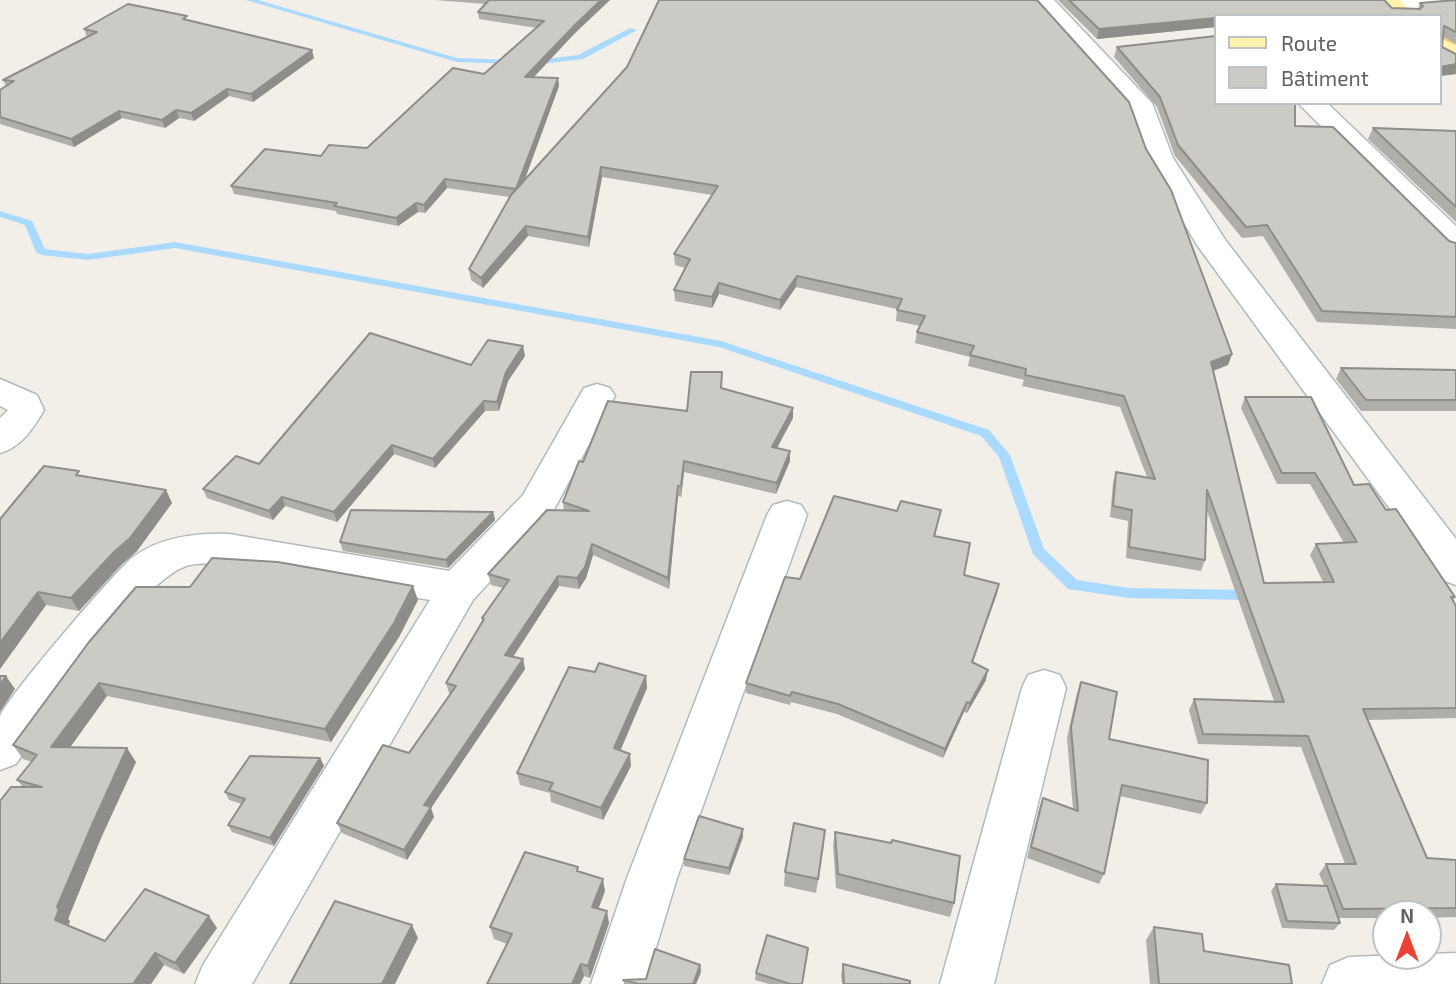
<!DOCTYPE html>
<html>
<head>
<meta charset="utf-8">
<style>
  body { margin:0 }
  #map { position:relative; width:1456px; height:984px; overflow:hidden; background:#f1efe8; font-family:"Exo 2",sans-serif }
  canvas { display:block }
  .legend { position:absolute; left:1214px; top:14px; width:228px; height:91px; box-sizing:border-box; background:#fff; border:2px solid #bfc1c3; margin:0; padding:9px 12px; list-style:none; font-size:21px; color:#5f6368 }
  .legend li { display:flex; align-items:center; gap:14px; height:35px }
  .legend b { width:35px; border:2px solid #bfc1c3 }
  .north { position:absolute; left:1372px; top:900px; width:70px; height:70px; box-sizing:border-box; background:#fff; border:2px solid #bfc1c3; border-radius:50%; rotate:0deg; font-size:19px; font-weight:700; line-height:28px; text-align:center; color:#5f6368 }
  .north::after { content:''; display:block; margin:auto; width:24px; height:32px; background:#ea4335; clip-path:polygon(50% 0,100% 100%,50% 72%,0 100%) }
</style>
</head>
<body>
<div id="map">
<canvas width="1456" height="984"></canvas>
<ul class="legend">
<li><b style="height:9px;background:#fff2af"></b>Route</li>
<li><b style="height:19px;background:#cccac5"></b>Bâtiment</li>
</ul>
<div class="north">N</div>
</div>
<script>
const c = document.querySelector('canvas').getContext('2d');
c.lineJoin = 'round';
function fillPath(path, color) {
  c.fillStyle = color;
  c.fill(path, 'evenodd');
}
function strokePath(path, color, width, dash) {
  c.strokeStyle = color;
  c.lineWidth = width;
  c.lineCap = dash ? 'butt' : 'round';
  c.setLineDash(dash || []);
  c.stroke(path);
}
fillPath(new Path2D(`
  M 246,0 L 258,0 L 457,58 L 514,60 L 518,62 L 514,64 L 457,62 Z
  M 630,28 L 637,30 L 583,59 L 532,65 L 528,63 L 532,61 L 578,55 Z
  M 0,211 L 32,221 L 45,249 L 88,254 L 175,242 L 721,341 L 989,430 L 1010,455 L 1044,549 L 1077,580 L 1129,588 L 1251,590 L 1256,591 L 1258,595 L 1256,599 L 1251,600 L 1129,598 L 1068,589 L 1033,554 L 999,457 L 981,436 L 719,347 L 175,248 L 88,260 L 41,255 L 36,252 L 25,225 L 0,217 Z`), '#aadaff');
const minor = new Path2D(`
  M 1029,0 L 1054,0 L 1152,103 L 1173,158 L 1226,241 L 1456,539 L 1456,585 L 1442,580 L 1197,245 L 1145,158 L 1129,111 Z
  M 1384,0 L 1456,0 L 1456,3 L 1446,7 L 1392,12 L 1384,10 L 1380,5 Z
  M 1298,103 L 1327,103 L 1456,226 L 1456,252 L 1445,250 Z
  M 0,379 L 37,395 L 44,410 C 33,429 21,447 0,453 L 0,418 L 8,410 L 0,406 Z
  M 597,384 L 610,388 L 615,396 L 551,515 L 473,600 L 252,984 L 195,984 L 203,965 L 430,600 L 229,564 C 215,564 200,562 186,566 C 138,583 49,719 16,764 L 0,770 C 0,753 0,733 0,717 C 3,702 116,570 133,557 C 161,537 195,533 229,534 L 449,571 L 523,495 L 584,388 Z
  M 787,501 L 801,505 L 807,515 L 677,878 L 645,984 L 591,984 L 627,878 L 767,515 L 773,505 Z
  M 1044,670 L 1060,675 L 1066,688 L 994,984 L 940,984 L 1022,688 L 1028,675 Z
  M 1456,953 L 1456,984 L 1322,984 L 1330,965 L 1349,957 Z`);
const major = new Path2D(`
  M 1374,0 L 1400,0 L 1416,16 L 1390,16 Z
  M 1440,38 L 1456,45 L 1456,65 L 1440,57 Z`);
strokePath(minor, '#b5b8bc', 3);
strokePath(major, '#f2c960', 3);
fillPath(minor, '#fff');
fillPath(major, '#fff2af');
fillPath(new Path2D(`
  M 435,0 L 610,0 L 575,33 L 534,77 L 558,78 L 559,86 L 524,181 L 627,67 L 1146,149 L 1232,354 L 1228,365 L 1213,371 L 1264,583 L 1323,582 L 1310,555 L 1316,544 L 1344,543 L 1310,484 L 1277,484 L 1241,408 L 1245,397 L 1386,510 L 1455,597 L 1453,600 L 1456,606 L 1456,718 L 1368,720 L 1427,858 L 1456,860 L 1456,917 L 1428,918 L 1428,914 L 1386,914 L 1386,918 L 1338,918 L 1340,923 L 1334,930 L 1282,928 L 1271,891 L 1276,884 L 1324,885 L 1319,874 L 1326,864 L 1345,864 L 1301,747 L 1198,744 L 1189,710 L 1194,699 L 1274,701 L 1207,511 L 1205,560 L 1201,571 L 1126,558 L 1128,521 L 1110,517 L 1113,483 L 1116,472 L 1147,477 L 1120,407 L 1022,386 L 1024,380 L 968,366 L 970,357 L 915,343 L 917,332 L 920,326 L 896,321 L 897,309 L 796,287 L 780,310 L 719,294 L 712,308 L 675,301 L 674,290 L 685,268 L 675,265 L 674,254 L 712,195 L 602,177 L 589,247 L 528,236 L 483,288 L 471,280 L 469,269 L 510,197 L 447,188 L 425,213 L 418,212 L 398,226 L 337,214 L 336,211 L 234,194 L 231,186 L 321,156 L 367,148 L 484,74 L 537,28 L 479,19 L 478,12 L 485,4 Z
  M 1058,0 L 1384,0 L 1392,8 L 1418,9 L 1420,3 L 1456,0 L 1456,44 L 1443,37 L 1442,47 L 1456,54 L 1456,74 L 1440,76 L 1440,16 L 1216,16 L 1216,27 L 1097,39 Z
  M 189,20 L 314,58 L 253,102 L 229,96 L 194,121 L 179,118 L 165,128 L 122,118 L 74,147 L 0,124 L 0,90 L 6,86 L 3,80 L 87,37 L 84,29 Z
  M 1117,47 L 1295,126 L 1449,241 L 1456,243 L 1456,329 L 1317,322 L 1263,236 L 1242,238 L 1175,156 L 1157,107 L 1114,57 Z
  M 1373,128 L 1456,131 L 1456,222 L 1368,139 Z
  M 525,356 L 508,381 L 499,411 L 485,411 L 435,468 L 394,454 L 337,522 L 285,506 L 273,520 L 207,498 L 203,489 L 259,464 L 471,365 Z
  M 1341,368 L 1456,370 L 1456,411 L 1361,411 L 1336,379 Z
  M 721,388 L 793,418 L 777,448 L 790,461 L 776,494 L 684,472 L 681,497 L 678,496 L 669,589 L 593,555 L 586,578 L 579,589 L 559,586 L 513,657 L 523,659 L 525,669 L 431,808 L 434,817 L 407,860 L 342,833 L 337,823 L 409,753 L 450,694 L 449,693 L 446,683 L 483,622 L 482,618 L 503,588 L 491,585 L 488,574 L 564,511 L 563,502 L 583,462 L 687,411 Z
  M 81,476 L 166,490 L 172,503 L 137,551 L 121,565 L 79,611 L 46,605 L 0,669 L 0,519 Z
  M 941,510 L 935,536 L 964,575 L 999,584 L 973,663 L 986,680 L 967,713 L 964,712 L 943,758 L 837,714 L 791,702 L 790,705 L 746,693 L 746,683 L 800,579 L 897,511 Z
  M 493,512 L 495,520 L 448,568 L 343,551 L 340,542 Z
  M 190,587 L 418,600 L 399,637 L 331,742 L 107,696 L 70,747 L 136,762 L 101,838 L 68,919 L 70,921 L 68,926 L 105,941 L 217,928 L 184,974 L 164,965 L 151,984 L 0,984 L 23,787 L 17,780 L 32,762 L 23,759 L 13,745 Z
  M 646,676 L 647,688 L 620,750 L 631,766 L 603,820 L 551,802 L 550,793 L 520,785 L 517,773 Z
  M 1081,682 L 1109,739 L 1207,803 L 1201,814 L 1120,796 L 1104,874 L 1099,884 L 1027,858 L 1039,809 L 1043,798 L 1073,809 L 1067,738 L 1077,693 Z
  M 320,758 L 324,766 L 274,846 L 232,832 L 228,825 L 242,804 L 229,800 L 225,792 Z
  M 743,829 L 743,837 L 729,875 L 684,866 L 684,859 Z
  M 835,832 L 954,903 L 950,917 L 836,888 L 833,846 Z
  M 824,845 L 816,893 L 784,886 L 785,872 Z
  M 579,871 L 605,891 L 598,909 L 609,923 L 590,978 L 584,976 L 580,984 L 487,984 L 507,944 L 494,939 L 490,927 Z
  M 1154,927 L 1204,951 L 1292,984 L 1150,984 L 1146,940 Z
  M 843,964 L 910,984 L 842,984 L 841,975 Z
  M 700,965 L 701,972 L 696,984 L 624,984 L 623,980 L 646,979 Z
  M 756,973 L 803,984 L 769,984 L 755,980 Z`), '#afaea9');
fillPath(new Path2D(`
  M 601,0 L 610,0 L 575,33 L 526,85 L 525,77 L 574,26 Z
  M 1216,18 L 1216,27 L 1097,39 L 1099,29 Z
  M 312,50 L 314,58 L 253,102 L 251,94 Z
  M 1456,64 L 1456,74 L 1440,76 L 1440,67 Z
  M 558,78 L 559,86 L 518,198 L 516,189 Z
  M 227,89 L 229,96 L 194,121 L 191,113 Z
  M 176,110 L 179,118 L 165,128 L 162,120 Z
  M 119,111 L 122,118 L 74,147 L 71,139 Z
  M 601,167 L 602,177 L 589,247 L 588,237 Z
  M 445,179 L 447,188 L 425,213 L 424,205 Z
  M 416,203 L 418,212 L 398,226 L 396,218 Z
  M 526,226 L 528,236 L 483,288 L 481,278 Z
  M 797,276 L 796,287 L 780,310 L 780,300 Z
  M 719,283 L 719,294 L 712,308 L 712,297 Z
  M 523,346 L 525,356 L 508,381 L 499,411 L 497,402 L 506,372 Z
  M 1232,354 L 1228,365 L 1207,373 L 1211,362 Z
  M 484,401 L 485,411 L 435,468 L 433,459 Z
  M 793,408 L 793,418 L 772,457 L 772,447 Z
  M 392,445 L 394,454 L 337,522 L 334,512 Z
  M 790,451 L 790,461 L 776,494 L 777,483 Z
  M 684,461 L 684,472 L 681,497 L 681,486 Z
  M 678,486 L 678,496 L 669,589 L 668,578 Z
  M 166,490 L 172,503 L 137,551 L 121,565 L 79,611 L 71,598 Z
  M 282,497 L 285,506 L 273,520 L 269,511 Z
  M 493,512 L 495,520 L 448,568 L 446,560 Z
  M 592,544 L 593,555 L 586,578 L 579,589 L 577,578 Z
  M 558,576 L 559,586 L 507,666 L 505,655 Z
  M 999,584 L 997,594 L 969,672 L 972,662 Z
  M 413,586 L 418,600 L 399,637 L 331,742 L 325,729 Z
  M 38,592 L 46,605 L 0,669 L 0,643 Z
  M 523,659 L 525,669 L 431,808 L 434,817 L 407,860 L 404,850 L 424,805 Z
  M 988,670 L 986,680 L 967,713 L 970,703 Z
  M 6,676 L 15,689 L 0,712 L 0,685 Z
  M 646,676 L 647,688 L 616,761 L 614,748 Z
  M 99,683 L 107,696 L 61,760 L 51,747 Z
  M 967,702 L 964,712 L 943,758 L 945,749 Z
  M 127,748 L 136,762 L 101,838 L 68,919 L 70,921 L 66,933 L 55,920 L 57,907 L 92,825 Z
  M 630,754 L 631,766 L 603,820 L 601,808 Z
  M 320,758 L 324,766 L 274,846 L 270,838 Z
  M 743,829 L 743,837 L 729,875 L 729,868 Z
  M 603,879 L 605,891 L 594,920 L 592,907 Z
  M 607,911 L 609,923 L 590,978 L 588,966 Z
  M 209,916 L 217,928 L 184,974 L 175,963 Z
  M 412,925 L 418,938 L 395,984 L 382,984 Z
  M 155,953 L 164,965 L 151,984 L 133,984 Z
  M 581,964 L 584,976 L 580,984 L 572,984 Z
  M 700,965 L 701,972 L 696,984 L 693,984 Z`), '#8f8d8a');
const building = new Path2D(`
  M 489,0 L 601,0 L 574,26 L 525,77 L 558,78 L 516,189 L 445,179 L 424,205 L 416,203 L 396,218 L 334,206 L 337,203 L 231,186 L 265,149 L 321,156 L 329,145 L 367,148 L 453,68 L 484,74 L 544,21 L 478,12 Z
  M 659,0 L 1037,0 L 1129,102 L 1146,149 L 1171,190 L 1232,354 L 1211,362 L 1264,583 L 1334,582 L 1316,544 L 1357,542 L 1315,473 L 1282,473 L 1245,397 L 1311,397 L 1354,485 L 1369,484 L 1386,510 L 1396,509 L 1455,597 L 1451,597 L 1456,606 L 1456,708 L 1363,709 L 1427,858 L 1456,860 L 1456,908 L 1343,909 L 1326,864 L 1356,864 L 1308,736 L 1203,734 L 1194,699 L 1284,702 L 1207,490 L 1205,560 L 1129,547 L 1132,510 L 1113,506 L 1116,472 L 1155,479 L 1124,396 L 1025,375 L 1026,369 L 970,355 L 974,346 L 917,332 L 925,316 L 897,310 L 902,299 L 797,276 L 780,300 L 719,283 L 712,297 L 674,290 L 690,259 L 674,254 L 718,186 L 601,167 L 588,237 L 526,226 L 481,278 L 469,269 L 511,195 L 627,67 Z
  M 1069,0 L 1384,0 L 1392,8 L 1420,9 L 1423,6 L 1420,3 L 1456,0 L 1456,32 L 1444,26 L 1442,47 L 1456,54 L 1456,64 L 1440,67 L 1440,16 L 1216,16 L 1216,18 L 1099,29 Z
  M 128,4 L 187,16 L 183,19 L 312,50 L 251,94 L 227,89 L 191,113 L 176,110 L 162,120 L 119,111 L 71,139 L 0,117 L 0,90 L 14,81 L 3,80 L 97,32 L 84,29 Z
  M 1216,36 L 1216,103 L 1295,103 L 1295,126 L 1333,127 L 1449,241 L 1456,243 L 1456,317 L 1322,311 L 1267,225 L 1246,227 L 1178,145 L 1160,97 L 1117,47 Z
  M 1373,128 L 1456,131 L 1456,207 Z
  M 370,333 L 471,365 L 488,340 L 523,346 L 506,372 L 497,402 L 484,401 L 433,459 L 392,445 L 334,512 L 282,497 L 269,511 L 203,489 L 236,456 L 259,464 Z
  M 1341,368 L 1456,370 L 1456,400 L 1366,400 Z
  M 691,372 L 722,372 L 721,388 L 793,408 L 772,447 L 790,451 L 777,483 L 684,461 L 681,486 L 678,486 L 668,578 L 592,544 L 585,567 L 577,578 L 558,576 L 505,655 L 523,659 L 424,805 L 431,807 L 404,850 L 337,823 L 383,745 L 409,753 L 456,686 L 446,683 L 484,619 L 482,618 L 509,580 L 488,574 L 547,510 L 589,511 L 563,502 L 579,461 L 583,462 L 608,401 L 687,411 Z
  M 44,466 L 79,471 L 76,475 L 166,490 L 130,538 L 114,552 L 71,598 L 38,592 L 0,643 L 0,519 Z
  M 834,496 L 897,511 L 901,501 L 941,510 L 934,536 L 970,543 L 964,575 L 999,584 L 972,662 L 988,670 L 970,703 L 967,702 L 945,749 L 838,704 L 792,692 L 790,696 L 746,683 L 785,577 L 800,579 Z
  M 351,510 L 493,512 L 446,560 L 340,542 Z
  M 212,558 L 278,562 L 413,586 L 394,623 L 325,729 L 99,683 L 51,747 L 127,748 L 92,825 L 57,907 L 59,909 L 55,920 L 105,941 L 145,889 L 209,916 L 175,963 L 155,953 L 133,984 L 0,984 L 0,801 L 11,787 L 42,787 L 17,780 L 37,755 L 13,745 L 89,642 L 136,587 L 190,587 Z
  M 599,663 L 646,676 L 614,748 L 630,754 L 601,808 L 549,790 L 553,783 L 517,773 L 569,667 L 595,672 Z
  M 0,676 L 6,676 L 0,685 Z
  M 1081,682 L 1117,692 L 1109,739 L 1208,760 L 1207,803 L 1122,785 L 1104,874 L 1031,847 L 1043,798 L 1078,811 L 1071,727 Z
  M 250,756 L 320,758 L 270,838 L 228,825 L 245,799 L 225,792 Z
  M 699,816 L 743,829 L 729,868 L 684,859 Z
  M 794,823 L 825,830 L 818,879 L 785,872 Z
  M 835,832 L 891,843 L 892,840 L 960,856 L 954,903 L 838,874 Z
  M 525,852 L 578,867 L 577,871 L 603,879 L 592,907 L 607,911 L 588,966 L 581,964 L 572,984 L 487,984 L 512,934 L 490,927 Z
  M 1276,884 L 1327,886 L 1340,923 L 1287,921 Z
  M 335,901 L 412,925 L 382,984 L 290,984 Z
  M 1154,927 L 1202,934 L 1204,951 L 1289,965 L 1292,984 L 1159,984 Z
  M 767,935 L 808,948 L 802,984 L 790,984 L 756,973 Z
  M 655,949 L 700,965 L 693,984 L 639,984 L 623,980 L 646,979 Z
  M 843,964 L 910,981 L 910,984 L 844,984 Z`);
fillPath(building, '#cccac5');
strokePath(building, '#8f8d8a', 2);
</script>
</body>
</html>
